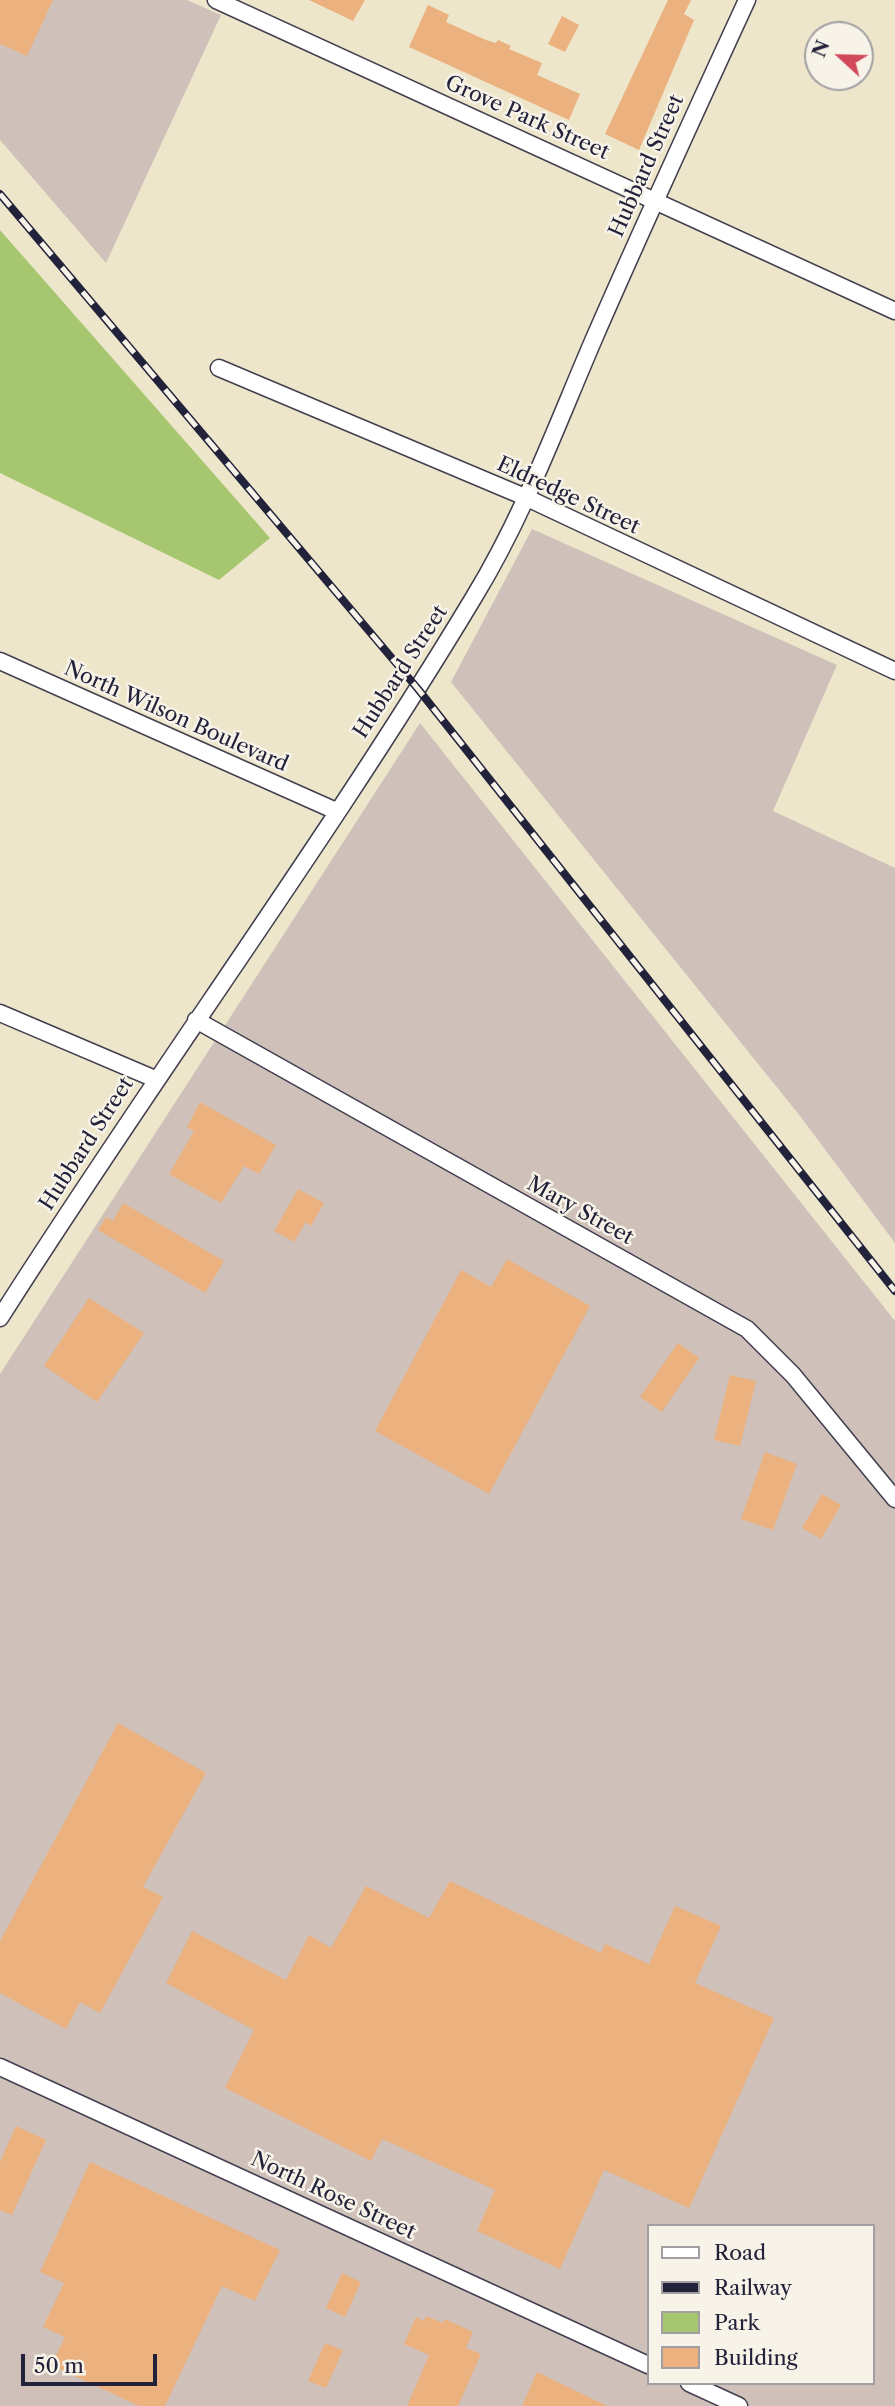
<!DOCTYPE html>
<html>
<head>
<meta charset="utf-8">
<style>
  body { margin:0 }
  #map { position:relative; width:895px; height:2406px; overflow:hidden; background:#eee6ca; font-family:"Libre Caslon Text",serif }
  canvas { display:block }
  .legend { position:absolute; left:647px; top:2224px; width:228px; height:161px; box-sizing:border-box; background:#f7f3e8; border:2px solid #a29fa3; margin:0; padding:9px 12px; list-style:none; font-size:21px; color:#22223b }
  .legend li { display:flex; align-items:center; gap:14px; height:35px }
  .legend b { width:35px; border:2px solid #a29fa3 }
  .north { position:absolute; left:804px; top:21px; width:70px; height:70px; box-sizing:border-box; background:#f7f3e8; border:2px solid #a29fa3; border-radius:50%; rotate:292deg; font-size:19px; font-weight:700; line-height:28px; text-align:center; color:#22223b }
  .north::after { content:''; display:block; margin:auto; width:24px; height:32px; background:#d1495b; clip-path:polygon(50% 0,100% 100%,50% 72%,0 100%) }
  .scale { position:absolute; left:21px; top:2354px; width:136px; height:32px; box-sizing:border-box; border:4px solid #22223b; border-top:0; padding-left:9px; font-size:21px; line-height:24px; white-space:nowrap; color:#22223b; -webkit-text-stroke:5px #f7f3e8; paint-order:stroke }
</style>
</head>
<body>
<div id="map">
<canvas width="895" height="2406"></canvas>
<ul class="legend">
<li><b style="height:9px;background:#fff"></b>Road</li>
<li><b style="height:9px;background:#22223b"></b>Railway</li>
<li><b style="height:19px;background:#a6c76f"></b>Park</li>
<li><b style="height:19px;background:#ebb17f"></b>Building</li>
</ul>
<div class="north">N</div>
<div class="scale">50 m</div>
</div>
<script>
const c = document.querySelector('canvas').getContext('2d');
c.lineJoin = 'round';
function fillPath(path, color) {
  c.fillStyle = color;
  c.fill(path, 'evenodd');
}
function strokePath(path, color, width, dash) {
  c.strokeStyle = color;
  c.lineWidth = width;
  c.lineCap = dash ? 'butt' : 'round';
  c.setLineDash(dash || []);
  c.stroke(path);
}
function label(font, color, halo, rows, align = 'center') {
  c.font = font + ' "Libre Caslon Text",serif';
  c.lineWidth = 5;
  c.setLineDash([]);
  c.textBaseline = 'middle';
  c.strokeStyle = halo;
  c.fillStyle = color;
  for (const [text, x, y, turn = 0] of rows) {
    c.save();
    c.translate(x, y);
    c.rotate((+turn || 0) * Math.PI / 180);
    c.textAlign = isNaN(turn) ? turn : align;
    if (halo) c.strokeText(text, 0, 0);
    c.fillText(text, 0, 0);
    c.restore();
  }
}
fillPath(new Path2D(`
  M 0,0 L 187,0 L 221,15 L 106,263 L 0,140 Z
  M 532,529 L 837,665 L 773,811 L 895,868 L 895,1243 L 800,1116 L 451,682 Z
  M 420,723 L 895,1321 L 895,2406 L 0,2406 L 0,1374 ZM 648,2226 L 872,2226 L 872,2383 L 648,2383 Z`), '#cfc1ba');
fillPath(new Path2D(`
  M 0,230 L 270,538 L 219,580 L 0,473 Z`), '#a6c76f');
fillPath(new Path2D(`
  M 0,0 L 53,0 L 27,56 L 0,44 Z
  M 309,0 L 365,0 L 353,21 Z
  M 668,0 L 691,0 L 684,14 L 694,20 L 639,150 L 605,134 Z
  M 428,5 L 449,15 L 446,22 L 486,40 L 496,43 L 498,40 L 511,46 L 509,49 L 542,63 L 537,75 L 580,94 L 569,120 L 409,47 Z
  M 562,16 L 579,25 L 565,52 L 548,44 Z
  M 200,1102 L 276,1145 L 259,1174 L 244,1166 L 221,1203 L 169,1174 L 194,1131 L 187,1127 Z
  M 298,1189 L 324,1203 L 311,1226 L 306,1222 L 294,1242 L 274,1231 Z
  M 123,1203 L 224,1261 L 205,1293 L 98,1230 L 106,1217 L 113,1221 Z
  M 507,1259 L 590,1306 L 489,1494 L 375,1431 L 461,1270 L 491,1287 Z
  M 89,1298 L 144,1333 L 97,1402 L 44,1366 Z
  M 678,1343 L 699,1358 L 662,1412 L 640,1397 Z
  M 730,1375 L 756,1381 L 740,1446 L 714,1440 Z
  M 765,1452 L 797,1464 L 773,1530 L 741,1519 Z
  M 822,1494 L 841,1505 L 821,1539 L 802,1528 Z
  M 118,1723 L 206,1773 L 143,1887 L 163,1897 L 100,2013 L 80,2002 L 66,2029 L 0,1993 L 0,1941 Z
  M 450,1881 L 601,1953 L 605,1944 L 649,1964 L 675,1906 L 721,1926 L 695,1983 L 774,2018 L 689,2208 L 604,2170 L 560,2269 L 477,2231 L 495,2190 L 382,2139 L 371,2161 L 225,2088 L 254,2030 L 166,1983 L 192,1931 L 286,1980 L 309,1935 L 331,1948 L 366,1886 L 429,1918 Z
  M 16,2126 L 46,2140 L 12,2215 L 0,2210 L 0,2162 Z
  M 90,2162 L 280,2250 L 255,2301 L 222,2286 L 165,2406 L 139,2406 L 51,2365 L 65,2337 L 43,2327 L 64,2283 L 40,2272 Z
  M 342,2273 L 361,2282 L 345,2317 L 326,2308 Z
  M 426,2316 L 443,2323 L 445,2319 L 473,2332 L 466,2348 L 481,2354 L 458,2406 L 407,2406 L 429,2355 L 404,2344 L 416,2317 L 424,2321 Z
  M 325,2343 L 343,2350 L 326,2388 L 308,2381 Z
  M 537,2372 L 607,2406 L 522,2406 Z`), '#ebb17f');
const minor = new Path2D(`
  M 216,0 L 895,311
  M 219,368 L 525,497 L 895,671
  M 0,661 L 336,811
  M 0,1013 L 155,1079
  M 196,1020 L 747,1329 L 793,1375 L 895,1499
  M 0,1318 C 154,1075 326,843 474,597 C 523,517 556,427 593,341 C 643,226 695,113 747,0
  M 0,2067 L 648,2365
  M 689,2383 L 739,2406`);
strokePath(minor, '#413f50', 19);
strokePath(minor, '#fff', 16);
const rail = new Path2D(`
  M 0,194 L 418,689 L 895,1291`);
strokePath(rail, '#22223b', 8);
strokePath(rail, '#f7f3e8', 5, [16]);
label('21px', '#22223b', '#f7f3e8', [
  ["Grove Park Street",527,118,24],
  ["Hubbard Street",647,166,-66],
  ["Eldredge Street",568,496,25],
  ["Hubbard Street",401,672,-57],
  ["North Wilson Boulevard",176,717,24],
  ["Hubbard Street",87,1144,-57],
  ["Mary Street",580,1211,29],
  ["North Rose Street",333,2196,25]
]);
</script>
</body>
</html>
